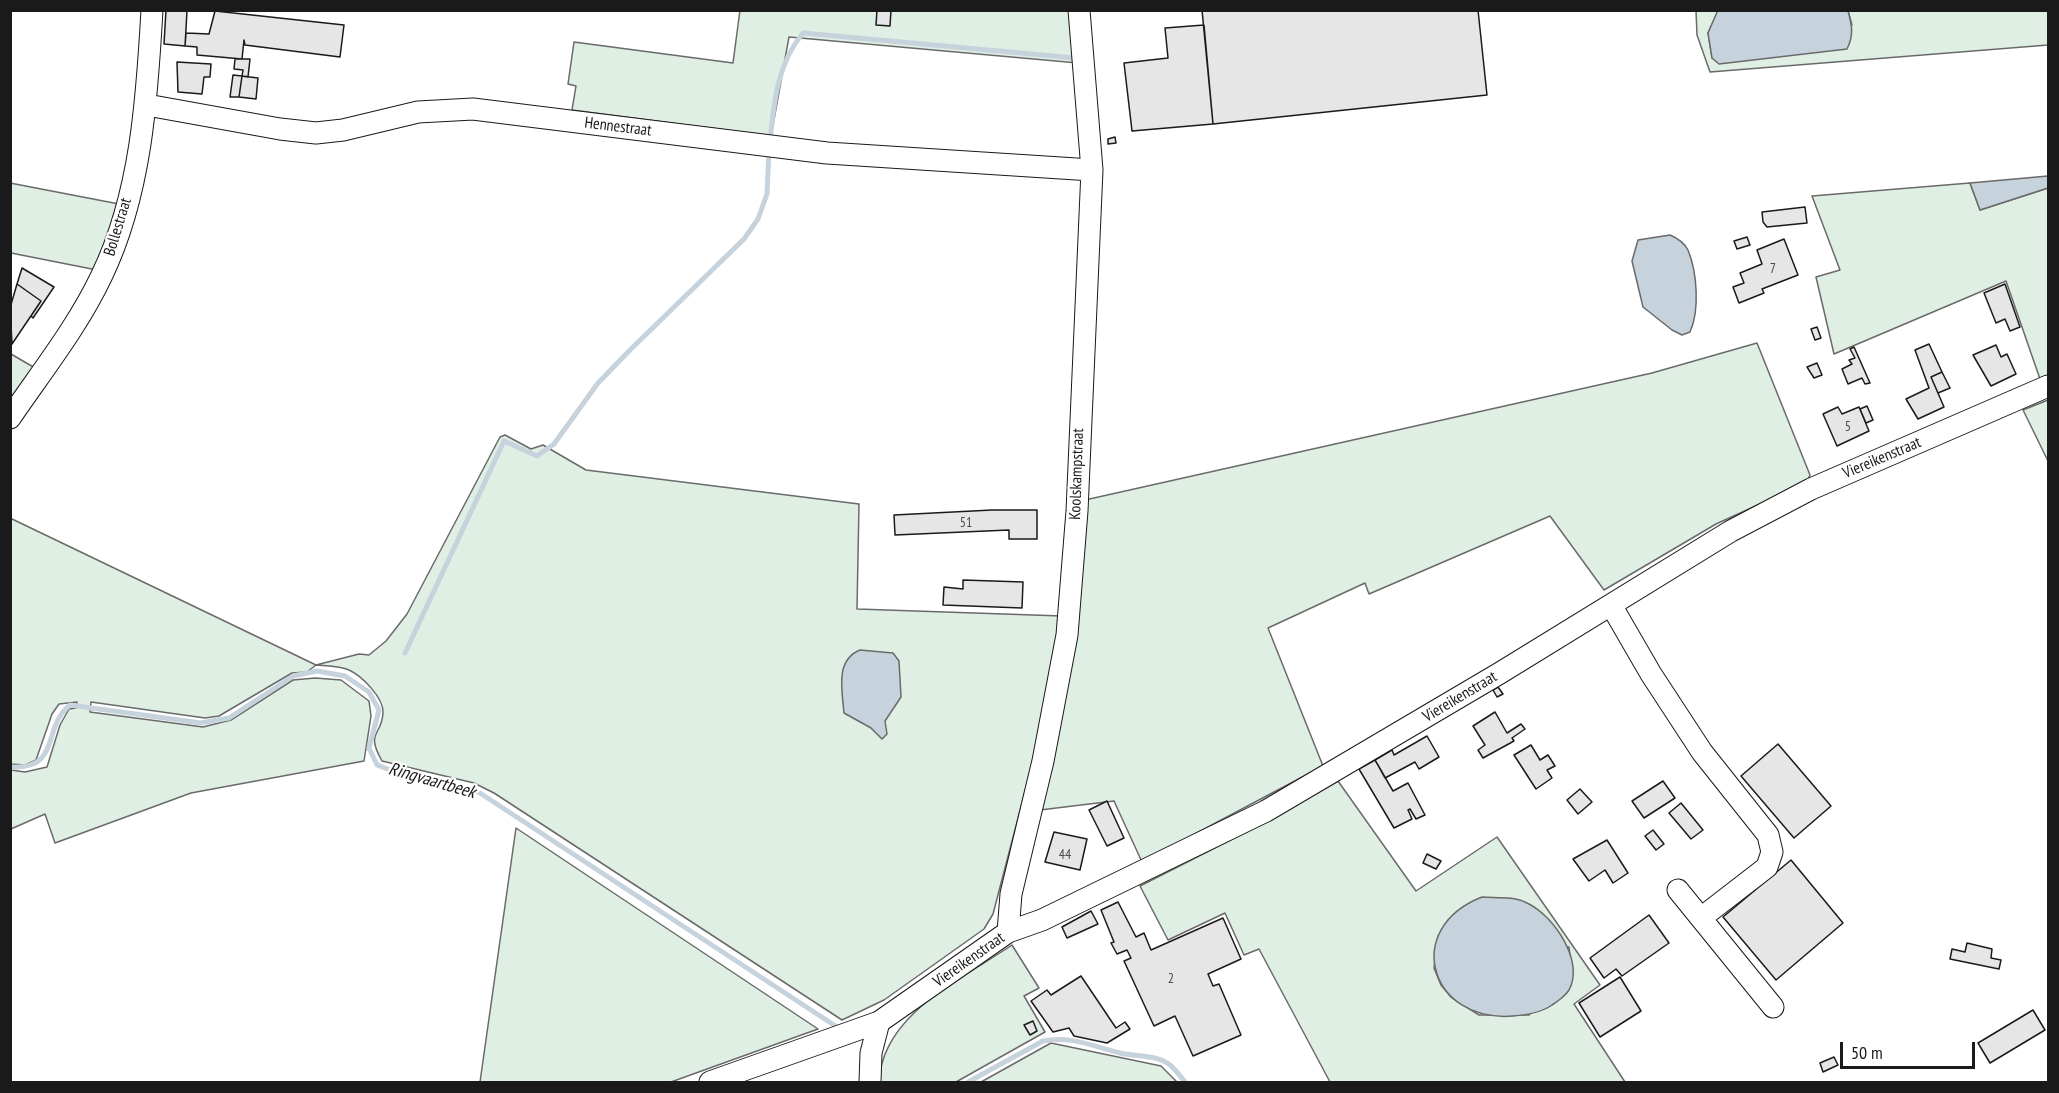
<!DOCTYPE html>
<html>
<head>
<meta charset="utf-8">
<style>
  body { margin:0 }
  #map { position:relative; width:2059px; height:1093px; overflow:hidden; background:#fff; font-family:"PT Sans Narrow",sans-serif }
  canvas { display:block }
  .frame { position:absolute; inset:0; border:12px solid #1a1a1a; pointer-events:none }
  .scale { position:absolute; left:1840px; top:1042px; width:135px; height:27px; box-sizing:border-box; border:3px solid #1a1a1a; border-top:0; padding-left:8px; font-size:18px; line-height:21px; white-space:nowrap; color:#1a1a1a; -webkit-text-stroke:4px #fff; paint-order:stroke }
</style>
</head>
<body>
<div id="map">
<canvas width="2059" height="1093"></canvas>
<div class="frame"></div>
<div class="scale">50 m</div>
</div>
<script>
const c = document.querySelector('canvas').getContext('2d');
c.lineJoin = 'round';
function fillPath(path, color) {
  c.fillStyle = color;
  c.fill(path, 'evenodd');
}
function strokePath(path, color, width, dash) {
  c.strokeStyle = color;
  c.lineWidth = width;
  c.lineCap = dash ? 'butt' : 'round';
  c.setLineDash(dash || []);
  c.stroke(path);
}
function label(font, color, halo, rows, align = 'center') {
  c.font = font + ' "PT Sans Narrow",sans-serif';
  c.lineWidth = 4.5;
  c.setLineDash([]);
  c.textBaseline = 'middle';
  c.strokeStyle = halo;
  c.fillStyle = color;
  for (const [text, x, y, turn = 0] of rows) {
    c.save();
    c.translate(x, y);
    c.rotate((+turn || 0) * Math.PI / 180);
    c.textAlign = isNaN(turn) ? turn : align;
    if (halo) c.strokeText(text, 0, 0);
    c.fillText(text, 0, 0);
    c.restore();
  }
}
const green = new Path2D(`
  M 740,10 L 1072,11 L 1078,63 L 789,37 L 771,136 L 572,110 L 576,86 L 568,84 L 574,42 L 733,63 Z
  M 1696,11 L 1718,11 L 1708,33 L 1712,58 L 1852,25 L 1848,11 L 2048,11 L 2048,45 L 1710,72 L 1697,35 Z
  M 10,183 L 119,204 L 97,270 L 11,253 Z
  M 1970,183 L 1980,210 L 2048,188 L 2048,376 L 2040,379 L 2006,281 L 1834,354 L 1816,277 L 1840,270 L 1812,196 Z
  M 1757,343 L 1810,475 L 1806,483 L 1716,524 L 1604,590 L 1550,516 L 1369,594 L 1365,583 L 1268,628 L 1323,766 L 1142,862 L 1114,801 L 1040,810 L 1085,500 L 1652,373 Z
  M 11,354 L 35,368 L 11,405 Z
  M 2048,400 L 2048,461 L 2023,410 Z
  M 505,435 L 531,449 L 543,445 L 586,470 L 859,504 L 857,609 L 1062,616 L 1035,753 L 993,914 L 984,929 L 884,1000 L 842,1020 L 494,793 L 474,783 L 382,761 C 365,731 382,736 383,713 C 384,698 362,676 349,670 C 340,666 326,666 316,665 L 307,672 L 292,673 L 219,716 L 205,718 L 91,702 L 90,712 L 203,727 L 231,720 L 293,680 L 315,678 L 341,680 L 369,701 L 371,716 L 364,761 L 191,793 L 55,843 L 45,814 L 11,829 L 11,770 L 25,772 L 47,767 L 60,725 L 69,709 L 76,708 L 77,702 L 59,704 L 52,714 L 36,760 L 25,765 L 11,764 L 10,518 L 316,665 L 359,654 L 369,655 L 386,641 L 407,614 L 500,437 Z
  M 1338,781 L 1416,891 L 1497,837 L 1600,985 L 1574,1004 L 1625,1082 L 1330,1082 L 1259,949 L 1244,955 L 1225,913 L 1168,940 L 1140,886 L 1270,820 ZM 1438,936 L 1569,947 L 1572,973 L 1529,1015 L 1479,1015 L 1451,997 L 1441,985 L 1434,968 Z
  M 516,828 L 818,1029 L 671,1082 L 480,1082 Z
  M 1012,945 L 1039,988 L 1024,996 L 1045,1032 L 956,1082 L 879,1082 C 882,1014 962,979 1012,945 Z
  M 1051,1043 L 1161,1066 L 1177,1082 L 981,1082 Z`);
fillPath(green, '#e0efe3');
strokePath(green, '#6a6a6a', 1.5);
const water = new Path2D(`
  M 1718,10 L 1848,11 C 1852,25 1854,35 1847,49 L 1719,64 L 1712,58 L 1708,33 Z
  M 2048,176 L 2048,188 L 1980,210 L 1970,183 Z
  M 1670,235 C 1677,238 1684,242 1688,250 C 1697,272 1700,310 1690,332 L 1682,335 L 1672,330 L 1643,307 L 1632,261 L 1638,240 Z
  M 860,650 L 893,653 L 899,661 L 901,697 L 885,721 L 887,734 L 882,739 L 871,728 L 844,713 C 842,690 835,660 860,650 Z
  M 1482,897 C 1497,898 1514,896 1527,903 C 1553,915 1585,961 1569,990 C 1566,995 1557,1002 1552,1005 C 1541,1013 1526,1015 1513,1016 C 1429,1023 1402,928 1482,897 Z`);
fillPath(water, '#c6d2dc');
strokePath(water, '#6a6a6a', 1.5);
strokePath(new Path2D(`
  M 770,141 C 774,102 777,64 803,33 L 1075,58 L 1074,54
  M 405,653 L 504,441 L 537,456 L 554,444 L 598,383 L 631,349 L 744,239 L 758,219 L 767,194 L 769,150
  M 10,767 C 62,770 41,728 70,705 L 201,723 L 229,718 L 293,676 L 317,671 L 345,676 L 369,692 L 379,710 L 369,748 L 377,765 C 410,779 446,780 480,793 L 840,1029
  M 968,1082 L 1043,1041 C 1070,1035 1095,1047 1120,1053 C 1136,1057 1156,1054 1170,1065 C 1175,1069 1181,1077 1185,1082`), '#c6d2dc', 5);
const building = new Path2D(`
  M 166,10 L 187,11 L 185,46 L 164,44 Z
  M 877,10 L 891,10 L 890,26 L 876,25 Z
  M 1202,10 L 1478,10 L 1487,95 L 1213,124 Z
  M 215,11 L 344,25 L 340,57 L 245,45 L 244,40 L 242,59 L 197,55 L 197,47 L 185,46 L 186,33 L 209,34 Z
  M 1204,25 L 1213,124 L 1132,131 L 1124,63 L 1168,58 L 1165,28 Z
  M 235,59 L 250,59 L 248,77 L 242,76 L 243,70 L 234,69 Z
  M 177,62 L 211,64 L 210,77 L 204,77 L 202,94 L 178,92 Z
  M 233,75 L 242,76 L 239,97 L 230,97 Z
  M 242,76 L 258,78 L 256,99 L 239,97 Z
  M 1115,137 L 1116,143 L 1108,144 L 1108,139 Z
  M 1805,207 L 1807,223 L 1767,227 L 1763,222 L 1762,212 Z
  M 1747,237 L 1750,245 L 1737,249 L 1734,241 Z
  M 1784,239 L 1798,275 L 1762,289 L 1764,293 L 1739,303 L 1733,287 L 1744,283 L 1740,273 L 1762,264 L 1757,250 Z
  M 22,268 L 54,287 L 33,318 L 31,316 L 41,301 L 17,284 Z
  M 17,284 L 41,301 L 12,344 L 10,308 Z
  M 2005,284 L 2020,327 L 2010,331 L 2005,319 L 1996,323 L 1984,293 Z
  M 1817,327 L 1821,338 L 1815,340 L 1811,329 Z
  M 1929,344 L 1942,372 L 1931,377 L 1944,407 L 1918,419 L 1906,399 L 1929,388 L 1915,350 Z
  M 1996,345 L 2001,357 L 2007,354 L 2016,374 L 1991,386 L 1973,355 Z
  M 1854,347 L 1870,383 L 1865,384 L 1862,378 L 1848,384 L 1842,369 L 1852,364 L 1849,360 L 1855,358 L 1850,349 Z
  M 1817,363 L 1822,375 L 1814,378 L 1807,367 Z
  M 1942,372 L 1950,388 L 1938,393 L 1931,377 Z
  M 1867,406 L 1873,420 L 1866,423 L 1860,409 Z
  M 1838,407 L 1842,414 L 1859,407 L 1869,431 L 1837,446 L 1823,414 Z
  M 992,510 L 1037,510 L 1037,539 L 1009,539 L 1009,530 L 895,535 L 894,515 Z
  M 963,580 L 1023,582 L 1022,608 L 943,605 L 944,587 L 963,589 Z
  M 1498,687 L 1503,694 L 1497,697 L 1493,690 Z
  M 1495,712 L 1507,733 L 1521,724 L 1525,729 L 1512,738 L 1514,741 L 1483,758 L 1478,750 L 1485,745 L 1473,726 Z
  M 1427,736 L 1439,757 L 1419,769 L 1415,762 L 1385,778 L 1375,760 L 1392,750 L 1394,755 Z
  M 1778,744 L 1831,806 L 1794,838 L 1741,776 Z
  M 1531,745 L 1540,760 L 1548,755 L 1555,766 L 1547,770 L 1552,778 L 1536,789 L 1514,755 Z
  M 1375,760 L 1393,791 L 1408,783 L 1425,815 L 1416,819 L 1410,809 L 1408,810 L 1412,819 L 1394,828 L 1359,769 Z
  M 1663,781 L 1675,798 L 1644,818 L 1632,801 Z
  M 1580,789 L 1592,802 L 1578,814 L 1567,800 Z
  M 1107,801 L 1124,838 L 1107,846 L 1089,810 Z
  M 1681,803 L 1703,830 L 1691,839 L 1669,813 Z
  M 1653,830 L 1664,844 L 1656,850 L 1645,836 Z
  M 1054,832 L 1087,839 L 1080,870 L 1045,862 Z
  M 1607,840 L 1628,873 L 1613,883 L 1605,870 L 1589,881 L 1573,859 Z
  M 1427,854 L 1441,861 L 1436,869 L 1423,863 Z
  M 1791,860 L 1843,923 L 1776,980 L 1723,917 Z
  M 1118,902 L 1136,937 L 1144,933 L 1151,950 L 1223,918 L 1241,959 L 1208,974 L 1213,986 L 1219,984 L 1241,1035 L 1193,1056 L 1175,1016 L 1154,1026 L 1124,961 L 1131,958 L 1127,950 L 1117,954 L 1111,943 L 1114,942 L 1101,910 Z
  M 1091,911 L 1098,924 L 1067,938 L 1062,927 Z
  M 1649,915 L 1669,943 L 1622,976 L 1616,969 L 1604,978 L 1590,958 Z
  M 1967,943 L 1992,949 L 1991,958 L 2001,960 L 1999,969 L 1950,959 L 1952,949 L 1965,952 Z
  M 1081,976 L 1116,1028 L 1125,1022 L 1130,1029 L 1107,1043 L 1074,1036 L 1069,1028 L 1053,1032 L 1031,1001 L 1047,990 L 1051,995 Z
  M 1620,977 L 1641,1011 L 1600,1037 L 1579,1003 Z
  M 2033,1010 L 2045,1030 L 1990,1063 L 1978,1043 Z
  M 1033,1021 L 1037,1031 L 1030,1035 L 1024,1025 Z
  M 1834,1057 L 1838,1065 L 1823,1072 L 1820,1063 Z`);
fillPath(building, '#e6e6e6');
strokePath(building, '#1a1a1a', 1.5);
const minor = new Path2D(`
  M 147,105 L 280,129 L 316,133 L 343,130 L 418,112 L 473,109 L 827,153 L 1092,170
  M 10,418 C 42,371 78,326 102,275 C 141,194 147,99 152,10
  M 1611,605 L 1651,674 L 1702,752 L 1768,835 L 1772,852 L 1767,867 L 1701,918
  M 1678,890 L 1773,1007
  M 1008,932 L 1011,894 L 1043,761 L 1067,635 L 1077,511 L 1092,170 L 1079,10
  M 710,1082 L 879,1022 L 1008,932 L 1042,920 L 1266,811 L 1500,673 L 1731,531 L 1811,489 L 2048,386
  M 870,1082 L 871,1053 L 879,1022`);
strokePath(minor, '#1a1a1a', 23);
strokePath(minor, '#fff', 21);
label('14px', '#4d4d4d', null, [
  ["7",1773,269],
  ["5",1848,427],
  ["51",966,523],
  ["44",1065,855],
  ["2",1171,979]
]);
label('16px', '#1a1a1a', '#fff', [
  ["Hennestraat",618,127,7],
  ["Bollestraat",118,227,-73],
  ["Viereikenstraat",1882,458,-23],
  ["Koolskampstraat",1077,474,-88],
  ["Viereikenstraat",1460,697,-31],
  ["Viereikenstraat",969,960,-35]
]);
label('italic 18px', '#1a1a1a', '#fff', [
  ["Ringvaartbeek",432,781,16]
]);
</script>
</body>
</html>
